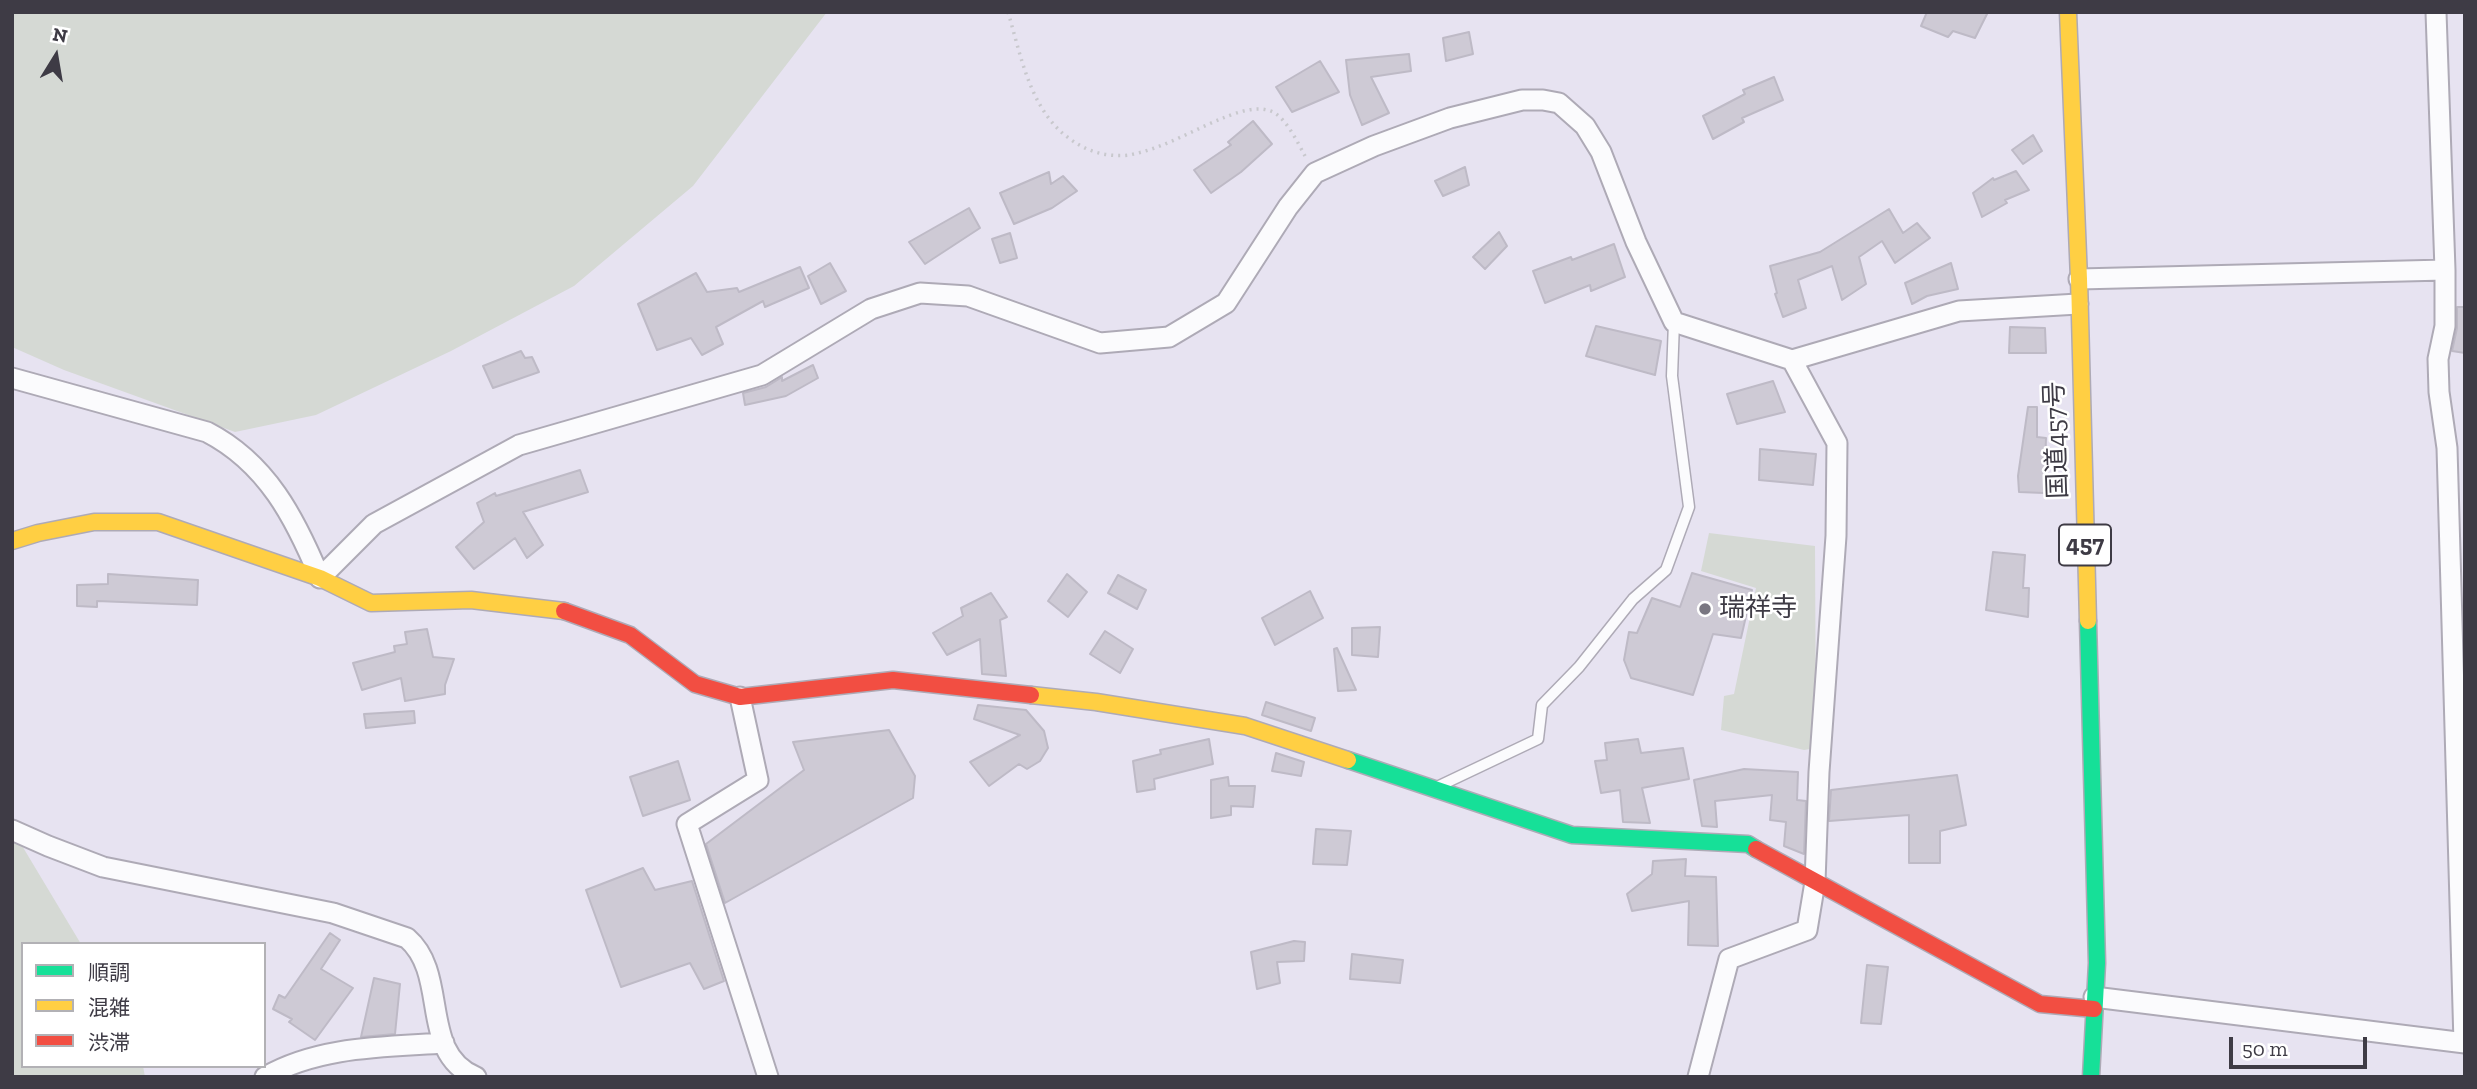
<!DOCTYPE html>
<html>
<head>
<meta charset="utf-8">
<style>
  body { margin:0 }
  #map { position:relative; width:2477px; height:1089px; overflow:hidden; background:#e7e3f1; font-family:"Zilla Slab","Noto Sans JP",serif }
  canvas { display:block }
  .frame { position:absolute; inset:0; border:14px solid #3e3b45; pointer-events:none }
  .legend { position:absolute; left:21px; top:942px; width:245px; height:126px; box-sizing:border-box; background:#fff; border:2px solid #b2b1b5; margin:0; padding:9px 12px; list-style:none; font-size:21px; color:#3e3b45 }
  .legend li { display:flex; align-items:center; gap:14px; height:35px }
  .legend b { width:35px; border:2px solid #b2b1b5 }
  .north { position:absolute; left:21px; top:21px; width:70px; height:70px; -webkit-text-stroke:5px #fff; paint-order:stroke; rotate:11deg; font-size:19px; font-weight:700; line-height:28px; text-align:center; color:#3e3b45 }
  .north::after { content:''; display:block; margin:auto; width:24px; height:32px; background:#3e3b45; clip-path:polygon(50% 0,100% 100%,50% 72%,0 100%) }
  .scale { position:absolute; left:2229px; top:1037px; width:138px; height:32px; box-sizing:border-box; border:4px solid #3e3b45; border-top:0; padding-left:9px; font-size:21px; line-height:24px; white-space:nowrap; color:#3e3b45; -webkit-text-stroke:5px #fff; paint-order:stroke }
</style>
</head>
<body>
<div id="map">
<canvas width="2477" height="1089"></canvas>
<div class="frame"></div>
<ul class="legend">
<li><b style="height:9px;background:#16e098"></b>順調</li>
<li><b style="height:9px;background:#ffcf43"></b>混雑</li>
<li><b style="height:9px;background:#f24e42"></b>渋滞</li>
</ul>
<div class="north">N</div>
<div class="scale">50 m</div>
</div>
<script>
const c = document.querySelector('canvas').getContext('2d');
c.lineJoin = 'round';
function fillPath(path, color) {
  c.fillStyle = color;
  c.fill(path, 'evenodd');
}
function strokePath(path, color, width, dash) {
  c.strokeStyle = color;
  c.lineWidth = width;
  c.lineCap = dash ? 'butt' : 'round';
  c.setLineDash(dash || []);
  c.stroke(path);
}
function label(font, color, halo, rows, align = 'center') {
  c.font = font + ' "Zilla Slab","Noto Sans JP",serif';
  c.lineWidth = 5;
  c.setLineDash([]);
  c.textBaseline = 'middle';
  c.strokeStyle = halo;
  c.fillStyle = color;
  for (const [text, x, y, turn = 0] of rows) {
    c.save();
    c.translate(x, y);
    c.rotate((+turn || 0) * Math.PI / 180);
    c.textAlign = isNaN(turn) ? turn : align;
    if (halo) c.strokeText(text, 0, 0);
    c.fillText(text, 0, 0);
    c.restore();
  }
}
fillPath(new Path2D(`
  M 12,12 L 827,12 L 693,186 L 574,286 L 451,351 L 316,415 L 235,432 L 64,370 L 12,347 Z
  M 1709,533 L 1815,546 L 1816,748 L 1804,750 L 1721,730 L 1724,696 L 1734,694 L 1756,588 L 1701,571 Z
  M 12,829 L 81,944 L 23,944 L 23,1066 L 143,1066 L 145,1077 L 12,1077 Z`), '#d5d9d4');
const building = new Path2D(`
  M 1927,12 L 1988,12 L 1975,38 L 1953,31 L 1948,37 L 1921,26 Z
  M 1469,32 L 1473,54 L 1446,61 L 1443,38 Z
  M 1409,54 L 1411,71 L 1371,77 L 1389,113 L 1362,125 L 1350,95 L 1346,60 Z
  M 1320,61 L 1339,92 L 1292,112 L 1276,87 Z
  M 1774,77 L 1783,100 L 1742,118 L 1744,122 L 1713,139 L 1703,116 L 1745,94 L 1743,90 Z
  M 1253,121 L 1272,144 L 1241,172 L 1211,193 L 1194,170 L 1231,145 L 1228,142 Z
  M 2033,135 L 2042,151 L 2023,164 L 2012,150 Z
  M 1465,167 L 1469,185 L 1443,196 L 1435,181 Z
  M 2016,171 L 2029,190 L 2005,200 L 2007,203 L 1982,217 L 1973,193 L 1993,178 L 1994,180 Z
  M 1049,172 L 1051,184 L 1063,176 L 1077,191 L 1052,208 L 1014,224 L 1000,193 Z
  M 969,208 L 980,228 L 925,264 L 909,242 Z
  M 1889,209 L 1903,233 L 1917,223 L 1930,238 L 1895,263 L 1882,241 L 1859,257 L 1866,284 L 1842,300 L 1832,266 L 1798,280 L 1806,308 L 1783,317 L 1775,294 L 1777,293 L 1770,266 L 1820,252 Z
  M 1499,232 L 1507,246 L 1485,269 L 1473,257 Z
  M 1010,233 L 1017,258 L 1000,263 L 992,239 Z
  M 1614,244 L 1625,277 L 1591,291 L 1590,285 L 1545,303 L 1533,271 L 1571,257 L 1572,260 Z
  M 830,263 L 846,291 L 821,304 L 808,276 Z
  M 1951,263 L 1958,289 L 1927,296 L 1912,304 L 1905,283 Z
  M 800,267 L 809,288 L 765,307 L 763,301 L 716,327 L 723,344 L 702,355 L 691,338 L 657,350 L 638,304 L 696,273 L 707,292 L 737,288 L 739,292 Z
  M 2457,307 L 2465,307 L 2465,353 L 2452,351 L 2457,328 Z
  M 1596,326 L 1661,341 L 1655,375 L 1586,356 Z
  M 2010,327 L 2045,328 L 2046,353 L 2009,353 Z
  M 521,351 L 525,358 L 532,357 L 539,372 L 493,388 L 483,366 Z
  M 813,365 L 818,378 L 786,396 L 745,405 L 743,393 L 766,387 L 782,377 L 782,381 Z
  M 1773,381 L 1785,412 L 1737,424 L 1727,394 Z
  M 2028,407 L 2037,407 L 2037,437 L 2046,438 L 2044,493 L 2019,492 L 2018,476 Z
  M 1760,449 L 1816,454 L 1813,485 L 1759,480 Z
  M 580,470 L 588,492 L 523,512 L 543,545 L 527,558 L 515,538 L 474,569 L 456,547 L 484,522 L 477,503 L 495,493 L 496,496 Z
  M 1993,552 L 2025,555 L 2023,588 L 2029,588 L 2028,617 L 1986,610 Z
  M 1692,573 L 1752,590 L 1741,638 L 1713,634 L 1693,695 L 1631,678 L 1624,660 L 1629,632 L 1637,633 L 1652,598 L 1680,607 Z
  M 108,574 L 198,580 L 197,605 L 97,601 L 97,607 L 77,606 L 77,585 L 108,584 Z
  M 1067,574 L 1087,592 L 1068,617 L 1048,601 Z
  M 1118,575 L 1146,590 L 1137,609 L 1108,593 Z
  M 1310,591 L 1323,618 L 1275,645 L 1262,618 Z
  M 991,593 L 1007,617 L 1000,620 L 1006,676 L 982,674 L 980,639 L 947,655 L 933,633 L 963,616 L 961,608 Z
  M 1380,627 L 1378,657 L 1352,655 L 1352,628 Z
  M 427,629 L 433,657 L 454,659 L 445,685 L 445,694 L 405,701 L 401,678 L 362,690 L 353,663 L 395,652 L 394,646 L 407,644 L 405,632 Z
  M 1105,631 L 1133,649 L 1120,673 L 1090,654 Z
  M 1337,648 L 1356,690 L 1338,691 L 1334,649 Z
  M 1266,702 L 1315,718 L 1311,731 L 1262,715 Z
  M 978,705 L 1026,710 L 1044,731 L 1048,748 L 1040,761 L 1027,769 L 1019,764 L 989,786 L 970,762 L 1020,735 L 974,719 Z
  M 414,711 L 415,723 L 366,728 L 364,714 Z
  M 889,730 L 915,776 L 913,798 L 725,903 L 706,844 L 804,770 L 793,742 Z
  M 1209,739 L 1213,764 L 1154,779 L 1155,789 L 1137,792 L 1133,761 L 1161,754 L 1160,750 Z
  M 1638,739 L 1641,753 L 1683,748 L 1689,779 L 1642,788 L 1650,823 L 1623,822 L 1620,790 L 1601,793 L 1595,761 L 1607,760 L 1605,743 Z
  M 1276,753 L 1304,762 L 1301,776 L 1272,771 Z
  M 678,761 L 690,800 L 643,816 L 630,777 Z
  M 1744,769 L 1798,772 L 1797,800 L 1806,801 L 1804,854 L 1784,846 L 1786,822 L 1770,820 L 1772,795 L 1715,801 L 1717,827 L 1702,826 L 1694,780 Z
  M 1957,775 L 1966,825 L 1940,831 L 1940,863 L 1909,863 L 1909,815 L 1829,821 L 1831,790 Z
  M 1228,777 L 1229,786 L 1255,786 L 1253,807 L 1231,806 L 1231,815 L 1211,818 L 1211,780 Z
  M 1316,829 L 1351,831 L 1347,865 L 1313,864 Z
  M 1686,859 L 1685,876 L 1716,877 L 1718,946 L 1688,945 L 1689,901 L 1632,911 L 1627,894 L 1652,874 L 1653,861 Z
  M 643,868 L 655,890 L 692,881 L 724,981 L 704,989 L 690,963 L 621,987 L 586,890 Z
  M 330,933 L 340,940 L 321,969 L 353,988 L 315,1040 L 289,1022 L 292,1019 L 273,1009 L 279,995 L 285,998 Z
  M 1294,941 L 1305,942 L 1304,961 L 1277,962 L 1280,983 L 1257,989 L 1251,952 Z
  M 1352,954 L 1403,960 L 1400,983 L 1350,979 Z
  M 1867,965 L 1888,967 L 1881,1024 L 1861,1023 Z
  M 374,978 L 400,984 L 395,1034 L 361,1037 Z`);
fillPath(building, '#cecad5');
strokePath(building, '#bebac6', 2);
const lane = new Path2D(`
  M 1439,786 L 1538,739 L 1542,705 L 1579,667 L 1633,599 L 1666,570 L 1689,507 L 1672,376 L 1674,322`);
const street = new Path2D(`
  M 2436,12 L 2445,270 L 2445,326 L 2438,359 L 2439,392 L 2447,448 L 2464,1043
  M 2079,279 L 2445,270
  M 12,378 L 207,432 C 267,463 295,518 320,578 L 374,524 L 519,445 L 762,375 L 871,309 L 920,293 L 968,296 L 1100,343 L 1169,337 L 1226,303 L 1288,207 L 1315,173 L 1374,146 L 1450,118 L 1522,100 L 1543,100 L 1559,103 L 1585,126 L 1601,152 L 1636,242 L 1674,322 L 1792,360 L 1959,311 L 2078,304
  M 740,697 L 758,780 L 687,824 L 768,1077
  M 12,830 L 48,846 L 103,867 L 333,913 L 407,938 C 450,975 418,1053 476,1077
  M 2094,997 L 2465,1043
  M 265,1077 C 319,1046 384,1047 444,1043
  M 1698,1077 L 1729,959 L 1807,930 L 1815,882 L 1819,772 L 1836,536 L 1837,443 L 1792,360`);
const fast = new Path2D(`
  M 2088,621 L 2097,963 L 2091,1077
  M 1348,760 L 1572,835 L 1748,844 L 1756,849`);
const slow = new Path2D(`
  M 2068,12 L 2079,279 L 2088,621
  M 12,541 L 38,533 L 94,522 L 158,522 L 320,578 L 371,603 L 471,600 L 564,611
  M 1031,695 L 1096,702 L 1245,726 L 1348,760`);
const jam = new Path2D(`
  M 564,611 L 630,635 L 695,684 L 740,697 L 893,680 L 1031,695
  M 1756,849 L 2040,1004 L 2094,1009`);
strokePath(lane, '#aeaab6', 13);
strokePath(street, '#aeaab6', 23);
strokePath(fast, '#aeaab6', 19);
strokePath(slow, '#aeaab6', 19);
strokePath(jam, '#aeaab6', 19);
strokePath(new Path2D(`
  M 1008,12 C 1023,63 1032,121 1083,147 C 1096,154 1114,157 1129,155 C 1162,149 1193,130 1223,118 C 1238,112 1259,104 1275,113 C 1288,122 1298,143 1305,156`), '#c8c8cd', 3.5, [2, 5]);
strokePath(lane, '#fbfbfd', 10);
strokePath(street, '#fbfbfd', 19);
strokePath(fast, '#16e098', 16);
strokePath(slow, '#ffcf43', 16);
strokePath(jam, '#f24e42', 16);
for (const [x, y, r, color] of [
  [1705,609,7,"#797681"]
]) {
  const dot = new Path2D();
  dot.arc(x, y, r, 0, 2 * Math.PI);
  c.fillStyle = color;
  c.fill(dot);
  strokePath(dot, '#fff', 2.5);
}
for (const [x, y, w] of [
  [2085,545,52]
]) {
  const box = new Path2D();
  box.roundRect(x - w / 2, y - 20.5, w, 41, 5);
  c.fillStyle = '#fff';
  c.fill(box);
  strokePath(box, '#3e3b45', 2);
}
label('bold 24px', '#3e3b45', null, [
  ["457",2085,545]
]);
label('26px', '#3e3b45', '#fff', [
  ["国道457号",2057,440,-92]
]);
label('26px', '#3e3b45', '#fff', [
  ["瑞祥寺",1719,609]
], 'left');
</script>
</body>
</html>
